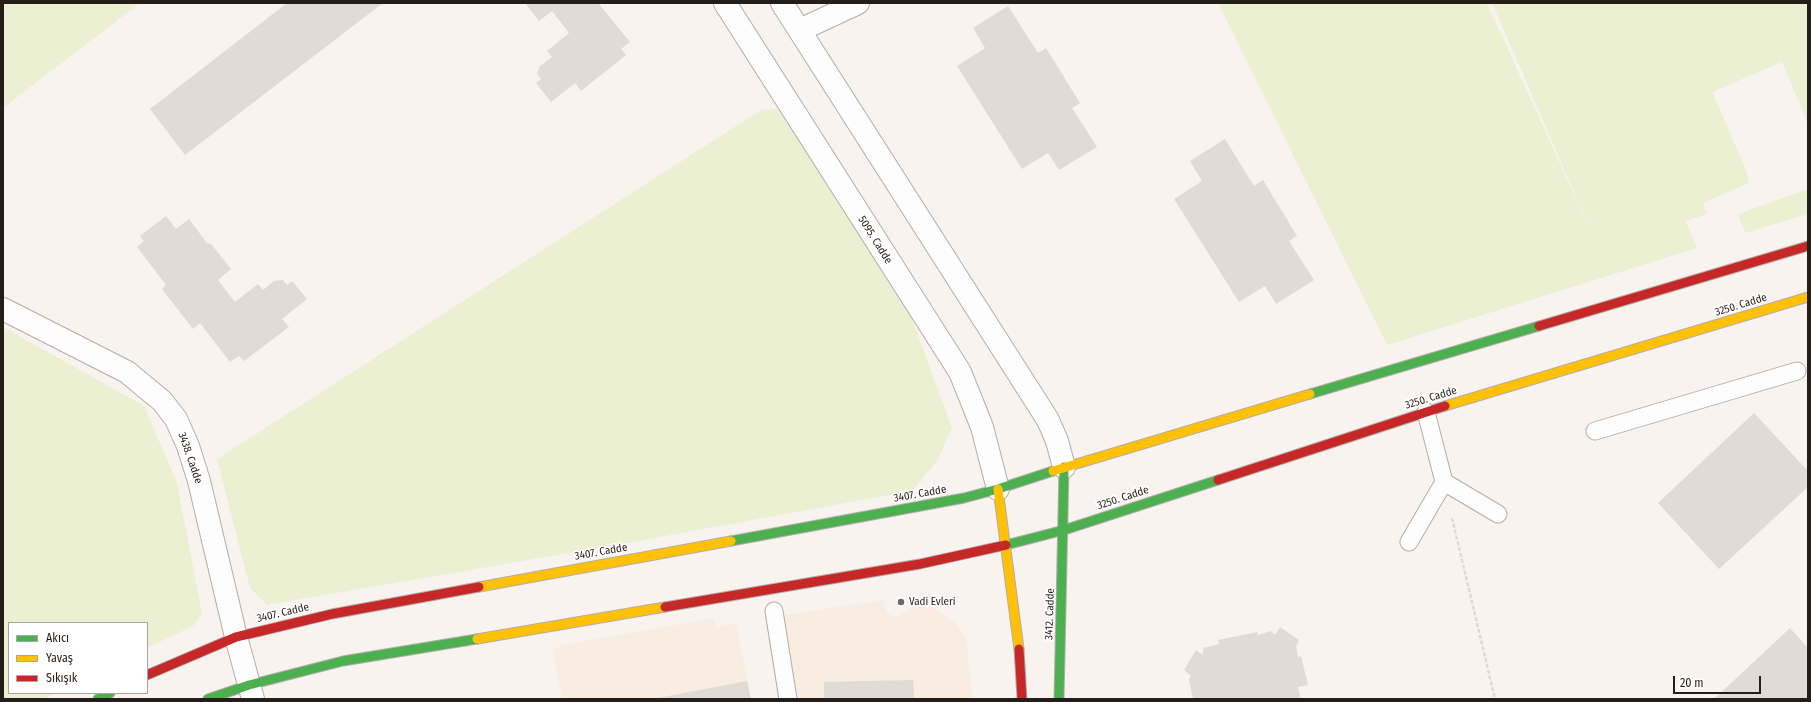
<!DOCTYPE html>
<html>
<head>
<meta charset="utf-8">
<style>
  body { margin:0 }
  #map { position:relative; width:1811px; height:702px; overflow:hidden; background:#f8f3ef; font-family:"Fira Sans Condensed",sans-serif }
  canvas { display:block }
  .frame { position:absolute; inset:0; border:4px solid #251d17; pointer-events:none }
  .legend { position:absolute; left:8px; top:622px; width:140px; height:72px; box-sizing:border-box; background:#fff; border:1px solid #a8a5a2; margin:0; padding:5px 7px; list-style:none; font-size:12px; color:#251d17 }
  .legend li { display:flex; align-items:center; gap:8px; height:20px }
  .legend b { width:20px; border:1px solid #a8a5a2 }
  .scale { position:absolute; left:1673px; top:676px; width:88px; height:18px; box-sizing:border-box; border:2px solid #251d17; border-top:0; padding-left:5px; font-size:12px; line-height:14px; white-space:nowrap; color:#251d17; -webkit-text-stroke:3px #fff; paint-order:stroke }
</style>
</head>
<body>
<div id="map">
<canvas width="1811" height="702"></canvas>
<div class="frame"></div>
<ul class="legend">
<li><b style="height:5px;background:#4caf50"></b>Akıcı</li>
<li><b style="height:5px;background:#ffc107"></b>Yavaş</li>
<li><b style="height:5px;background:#c62828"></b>Sıkışık</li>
</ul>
<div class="scale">20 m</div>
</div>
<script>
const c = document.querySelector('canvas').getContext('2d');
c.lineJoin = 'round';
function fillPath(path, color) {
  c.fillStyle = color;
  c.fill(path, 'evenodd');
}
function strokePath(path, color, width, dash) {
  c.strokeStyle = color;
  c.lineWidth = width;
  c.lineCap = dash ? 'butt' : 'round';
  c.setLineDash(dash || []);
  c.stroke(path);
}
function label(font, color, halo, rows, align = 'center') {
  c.font = font + ' "Fira Sans Condensed",sans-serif';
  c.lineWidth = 3.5;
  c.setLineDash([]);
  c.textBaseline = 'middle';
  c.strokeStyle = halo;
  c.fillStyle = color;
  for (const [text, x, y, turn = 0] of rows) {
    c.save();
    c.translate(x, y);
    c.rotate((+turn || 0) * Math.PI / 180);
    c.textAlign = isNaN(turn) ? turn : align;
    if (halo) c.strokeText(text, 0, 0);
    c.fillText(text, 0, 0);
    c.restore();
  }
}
fillPath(new Path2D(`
  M 883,600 L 887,612 L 894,618 L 923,601 L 955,622 L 966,638 L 973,699 L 778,699 L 765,618 Z
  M 714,618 L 716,627 L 736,623 L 751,699 L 562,699 L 553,651 L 562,645 Z`), '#f9ece1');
fillPath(new Path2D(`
  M 3,3 L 140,3 L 3,108 Z
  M 1218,3 L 1487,3 L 1593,236 L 1492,3 L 1808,3 L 1808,124 L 1782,62 L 1712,92 L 1745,168 L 1749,183 L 1703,203 L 1707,214 L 1686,221 L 1697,248 L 1387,345 Z
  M 784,108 L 896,275 L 952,428 L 937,461 L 912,491 L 627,543 L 267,605 L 250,588 L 217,459 L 761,110 Z
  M 1808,189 L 1808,214 L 1745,233 L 1738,214 Z
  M 3,327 L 144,406 L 177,483 L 202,613 L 193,626 L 147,648 L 147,623 L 9,623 L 9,693 L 56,693 L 43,699 L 3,699 Z`), '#ebf0d3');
fillPath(new Path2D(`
  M 287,3 L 383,3 L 185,155 L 150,109 Z
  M 525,3 L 600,3 L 599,4 L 630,42 L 621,49 L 626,55 L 581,91 L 575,83 L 551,102 L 536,83 L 541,79 L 537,74 L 540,66 L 552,57 L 547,51 L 569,33 L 552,11 L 539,21 Z
  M 1008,6 L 1038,53 L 1046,48 L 1080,103 L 1072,108 L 1097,147 L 1059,170 L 1048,153 L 1022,169 L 957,66 L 985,48 L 973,28 Z
  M 1225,139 L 1254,186 L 1263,180 L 1297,236 L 1289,241 L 1314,280 L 1276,304 L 1265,286 L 1239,302 L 1174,199 L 1202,181 L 1190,161 Z
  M 166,216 L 176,229 L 189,219 L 207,243 L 211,244 L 231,269 L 218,280 L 235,302 L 258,284 L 263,290 L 274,281 L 283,280 L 287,285 L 292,281 L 307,299 L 282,319 L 289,327 L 244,361 L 239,356 L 230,362 L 200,323 L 193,329 L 162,289 L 166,285 L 137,247 L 144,241 L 140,236 Z
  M 1754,413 L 1808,471 L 1808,487 L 1719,569 L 1658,503 Z
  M 1280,627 L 1299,640 L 1296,646 L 1298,657 L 1301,656 L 1308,685 L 1298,687 L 1301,699 L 1193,699 L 1189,679 L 1191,676 L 1184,670 L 1196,650 L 1203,655 L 1203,648 L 1219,644 L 1218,640 L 1257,632 L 1258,635 L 1271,631 L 1275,635 Z
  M 1790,628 L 1808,648 L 1808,699 L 1714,699 Z
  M 913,680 L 914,699 L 824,699 L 824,682 Z
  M 747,681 L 751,699 L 658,699 L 658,698 Z`), '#e0dbd5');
const lane = new Path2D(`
  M 1595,431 L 1797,371
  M 1444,482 L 1498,514
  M 1409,542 L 1444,482 L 1426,412
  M 774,611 L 788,699`);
const street = new Path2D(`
  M 725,3 L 960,372 L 982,427 L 998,489
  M 782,3 L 1048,420 L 1057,441 L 1064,467
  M 800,30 L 858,3
  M 3,309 L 127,372 L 162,401 L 176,419 L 188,446 L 199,481 L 236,637 L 253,699`);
const fast = new Path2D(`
  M 1310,394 L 1539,326
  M 731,541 L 964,498 L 998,489 L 1053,471
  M 1006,545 L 1064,530 L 1218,480
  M 98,699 L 110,693
  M 208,699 L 249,685 L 343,661 L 477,639
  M 1059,699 L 1064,467`);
const slow = new Path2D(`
  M 1445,406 L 1808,297
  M 1053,471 L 1310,394
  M 998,489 L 1019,649
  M 479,587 L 731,541
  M 477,639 L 665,607`);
const jam = new Path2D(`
  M 1539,326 L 1808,246
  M 1218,480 L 1445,406
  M 665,607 L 920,564 L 1006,545
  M 1019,649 L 1022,699
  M 147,675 L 236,637 L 332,614 L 479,587`);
strokePath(lane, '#b3ada8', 19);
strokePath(street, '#b3ada8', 24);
strokePath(fast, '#b3ada8', 11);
strokePath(slow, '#b3ada8', 11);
strokePath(jam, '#b3ada8', 11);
strokePath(new Path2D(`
  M 1452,518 L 1495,699`), '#dcdad9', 2.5, [4, 2]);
strokePath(lane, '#fefdfd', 17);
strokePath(street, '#fefdfd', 22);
strokePath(fast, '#4caf50', 9);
strokePath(slow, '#ffc107', 9);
strokePath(jam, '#c62828', 9);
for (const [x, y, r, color] of [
  [901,602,4,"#6f6863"]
]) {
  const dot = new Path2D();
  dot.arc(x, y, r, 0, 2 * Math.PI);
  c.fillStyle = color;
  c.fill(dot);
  strokePath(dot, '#fff', 1.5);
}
label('11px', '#251d17', '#fff', [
  ["5095. Cadde",875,240,58],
  ["3250. Cadde",1741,305,-17],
  ["3250. Cadde",1431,398,-17],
  ["3438. Cadde",190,458,71],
  ["3407. Cadde",920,494,-10],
  ["3250. Cadde",1123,498,-18],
  ["3407. Cadde",601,552,-10],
  ["3407. Cadde",283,613,-13],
  ["3412. Cadde",1050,614,-88]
]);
label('11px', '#251d17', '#fff', [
  ["Vadi Evleri",909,602]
], 'left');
</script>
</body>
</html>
